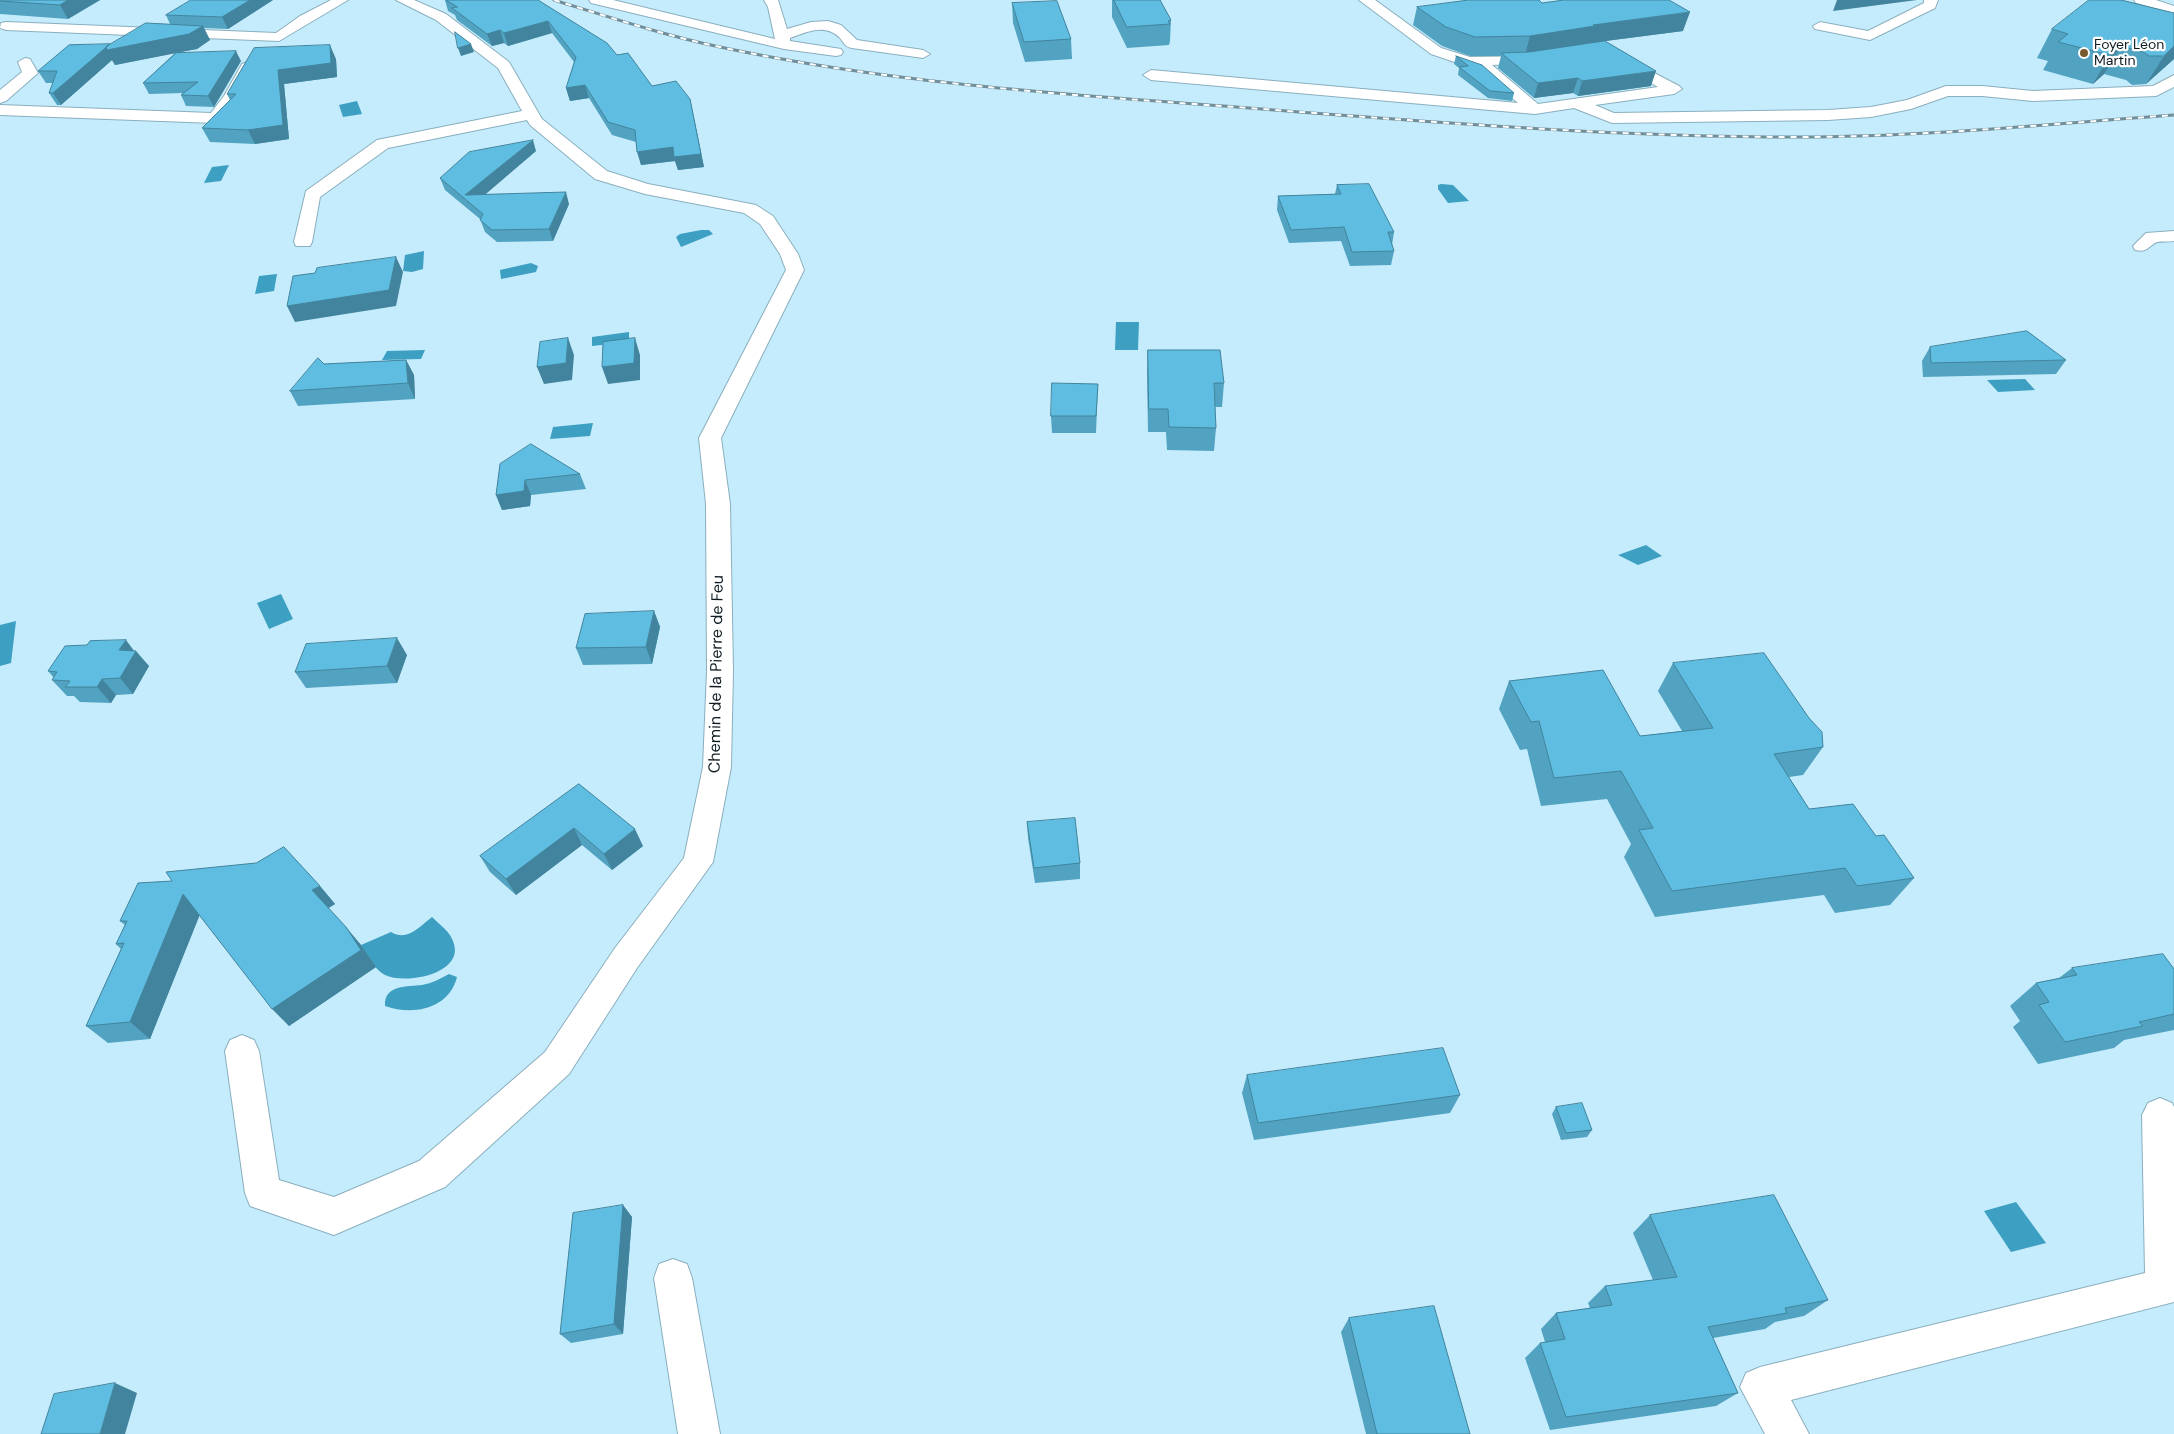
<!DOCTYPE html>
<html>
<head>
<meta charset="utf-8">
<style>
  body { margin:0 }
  canvas { display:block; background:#c5ecfc }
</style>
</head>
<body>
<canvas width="2174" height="1434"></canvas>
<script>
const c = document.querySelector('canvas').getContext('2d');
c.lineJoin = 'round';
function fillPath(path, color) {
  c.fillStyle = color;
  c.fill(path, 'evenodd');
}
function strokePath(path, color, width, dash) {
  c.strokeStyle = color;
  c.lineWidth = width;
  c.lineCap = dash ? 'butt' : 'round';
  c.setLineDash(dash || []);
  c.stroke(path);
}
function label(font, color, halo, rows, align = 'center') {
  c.font = font + ' "DM Sans",sans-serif';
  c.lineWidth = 4.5;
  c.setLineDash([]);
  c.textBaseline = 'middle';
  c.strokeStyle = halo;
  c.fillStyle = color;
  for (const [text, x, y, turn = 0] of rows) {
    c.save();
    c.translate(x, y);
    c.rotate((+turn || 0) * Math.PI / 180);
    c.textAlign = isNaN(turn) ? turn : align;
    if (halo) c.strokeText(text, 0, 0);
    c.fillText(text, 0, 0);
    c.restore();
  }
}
fillPath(new Path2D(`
  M 357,101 L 362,114 L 343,117 L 339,105 Z
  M 229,165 L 221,181 L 204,183 L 212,167 Z
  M 1441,184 L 1453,185 L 1469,201 L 1448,203 L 1438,189 L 1438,185 Z
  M 701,230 L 709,230 L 713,234 L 681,247 L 676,237 L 680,234 Z
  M 424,251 L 423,269 L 412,272 L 403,271 L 405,255 Z
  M 531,263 L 538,266 L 536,272 L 501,279 L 500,270 Z
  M 277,274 L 274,291 L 255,294 L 259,276 Z
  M 1116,322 L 1139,322 L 1138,350 L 1115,350 Z
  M 629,332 L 629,342 L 592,346 L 592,337 Z
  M 425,350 L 421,359 L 382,360 L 387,351 Z
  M 2025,379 L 2035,390 L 1998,392 L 1987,380 Z
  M 593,423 L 590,436 L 550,439 L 553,427 Z
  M 1646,545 L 1662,556 L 1638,565 L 1618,555 Z
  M 281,594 L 293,619 L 269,629 L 257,603 Z
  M 16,621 L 11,663 L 0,666 L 0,625 Z
  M 432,917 C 440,925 451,932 454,944 C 463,974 405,985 385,975 C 374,969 367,955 361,945 L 391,932 C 407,942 419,927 432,917 Z
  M 449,974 L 457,977 C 449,1009 413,1016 385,1006 C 384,984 408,987 422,985 C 432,983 440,979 449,974 Z
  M 2016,1202 L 2046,1243 L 2011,1252 L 1984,1211 Z`), '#3d9fc1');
const street = new Path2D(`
  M 331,0 L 348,0 L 279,41 L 6,30 L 0,28 L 1,23 L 6,22 L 276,33 L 300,16 Z
  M 396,0 L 414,0 L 446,14 L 509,62 L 542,119 L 607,171 L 648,184 L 756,205 L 773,216 L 798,254 L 804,270 L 721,438 L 730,504 L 733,671 L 731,767 L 713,862 L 637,968 L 569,1074 L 445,1187 L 334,1235 L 250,1206 L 245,1193 L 225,1051 L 230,1040 L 242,1035 L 254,1040 L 259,1051 L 279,1180 L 334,1197 L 419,1161 L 545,1052 L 615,948 L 684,858 L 703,767 L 707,671 L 706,504 L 699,438 L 786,270 L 780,254 L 760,224 L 744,213 L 645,194 L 595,179 L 530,125 L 527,120 L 388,148 L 320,197 L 312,242 L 310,246 L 296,246 L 294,242 L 306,191 L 377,140 L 522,111 L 498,68 L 436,20 Z
  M 589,0 L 613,0 L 775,39 L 768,7 L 764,0 L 778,0 L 787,29 L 811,22 L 828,21 L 841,25 L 857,40 L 923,50 L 930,54 L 923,58 L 852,48 C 845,47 844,43 840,38 C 825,23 807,32 790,38 L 790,41 L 841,49 L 843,52 L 841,55 L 836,56 L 784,49 L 591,3 Z
  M 1359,0 L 1375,0 L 1441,48 L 1470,57 L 1542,56 L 1544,59 L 1542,62 L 1537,63 L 1492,65 L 1538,104 L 1658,87 L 1617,63 L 1615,60 L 1617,57 L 1622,56 L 1679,86 L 1682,89 L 1674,94 L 1595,105 L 1614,113 L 1828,110 L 1871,107 L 1907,100 L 1946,86 L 1982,86 L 2033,91 L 2153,86 L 2174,75 L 2174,87 L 2156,96 L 2033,101 L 1982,96 L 1948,96 L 1911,109 L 1871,117 L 1828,120 L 1612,123 L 1574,108 L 1535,114 L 1151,80 L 1143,75 L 1151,70 L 1518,103 L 1481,71 L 1431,54 Z
  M 1924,0 L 1938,0 L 1935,8 L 1870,40 L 1815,29 L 1813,26 L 1820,22 L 1868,31 L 1924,3 Z
  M 25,58 L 30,59 L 38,73 L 6,101 L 0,103 L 0,90 L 22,72 L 18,62 Z
  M 247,62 L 255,67 C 247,81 231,119 215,123 L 0,115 L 0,105 L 211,113 L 224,96 L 242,64 Z
  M 2174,231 L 2174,241 C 2169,242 2162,241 2157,242 C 2148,246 2148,253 2135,250 L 2133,246 L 2146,233 Z
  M 2160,1098 L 2172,1103 L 2174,1107 L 2174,1302 L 1791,1400 L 1809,1434 L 1765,1434 L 1740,1387 L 1746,1373 L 1760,1367 L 2145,1273 L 2142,1115 L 2148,1103 Z
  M 673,1259 L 687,1264 L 692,1278 L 720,1434 L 678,1434 L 654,1278 L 659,1264 Z`);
const secondary = new Path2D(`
  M 2134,0 L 2156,0 L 2174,6 L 2174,14 L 2136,3 Z`);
strokePath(street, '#8aafbe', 2);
strokePath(secondary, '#8aafbe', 2);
fillPath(street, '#fff');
fillPath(secondary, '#fff');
const rail = new Path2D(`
  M 554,0 C 609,17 663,35 720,47 C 894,84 1071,95 1249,108 C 1431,122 1614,137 1797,137 C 1923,137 2049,124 2174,115`);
strokePath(rail, '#728e99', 3);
strokePath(rail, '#fff', 2, [6]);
fillPath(new Path2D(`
  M 0,0 L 100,0 L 68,19 L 0,14 Z
  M 273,0 L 228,29 L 204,28 L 210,40 L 197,49 L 178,52 L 241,61 L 214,107 L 186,106 L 181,95 L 183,93 L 149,94 L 143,83 L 175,53 L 115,65 L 112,60 L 61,105 L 57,105 L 49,93 L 53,83 L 46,83 L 38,71 L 170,24 L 166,15 Z
  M 445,0 L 538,0 L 617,55 L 652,86 L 690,99 L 704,167 L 678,170 L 675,161 L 641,165 L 636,142 L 612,135 L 589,98 L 570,101 L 566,88 L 574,62 L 552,33 L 508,46 L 504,43 L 492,46 L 457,20 L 455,15 L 448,11 Z
  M 1112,0 L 1160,0 L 1171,20 L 1170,41 L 1169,45 L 1127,48 L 1112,17 Z
  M 1012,3 L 1071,39 L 1072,59 L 1025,62 L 1013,23 Z
  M 1542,3 L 1683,31 L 1605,41 L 1651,86 L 1578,96 L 1573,93 L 1534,98 L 1498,68 L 1501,56 L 1470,56 L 1442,46 L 1413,25 L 1417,7 Z
  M 2052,29 L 2174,59 L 2146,84 L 2132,85 L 2126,80 L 2104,74 L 2093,84 L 2043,70 L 2048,61 L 2037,58 Z
  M 1456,56 L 1514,93 L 1512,101 L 1488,98 L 1458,75 L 1459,68 L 1454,64 Z
  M 336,59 L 337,77 L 284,84 L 289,139 L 255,144 L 210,142 L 202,128 L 230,100 L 227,94 Z
  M 536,151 L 485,194 L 569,204 L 553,241 L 497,242 L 485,232 L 480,219 L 445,190 L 440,178 Z
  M 1337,185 L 1394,232 L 1392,245 L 1394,251 L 1391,265 L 1350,266 L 1341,241 L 1289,243 L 1277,210 L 1278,196 L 1335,194 Z
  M 1930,347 L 2066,360 L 2056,374 L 1923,377 L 1922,361 Z
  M 1148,350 L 1224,383 L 1222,407 L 1215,407 L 1216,428 L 1214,451 L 1167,450 L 1166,432 L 1148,432 L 1147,373 Z
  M 406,360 L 414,375 L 415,399 L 298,406 L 290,391 L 324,364 Z
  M 1098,384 L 1096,433 L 1052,433 L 1051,416 Z
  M 500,464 L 580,474 L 586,489 L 531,495 L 530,506 L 502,510 L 496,495 Z
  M 654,611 L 660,627 L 652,664 L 583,665 L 576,648 Z
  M 134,651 L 149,666 L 133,694 L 116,695 L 111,703 L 80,702 L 74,696 L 67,696 L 52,680 L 54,678 L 48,671 Z
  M 407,655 L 397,683 L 306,688 L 295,672 Z
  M 1673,663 L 1823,747 L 1803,775 L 1789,777 L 1809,809 L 1876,836 L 1914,878 L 1890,905 L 1835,913 L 1824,895 L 1655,917 L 1624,857 L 1631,844 L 1607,799 L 1541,806 L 1527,749 L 1520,750 L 1499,709 L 1509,681 L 1640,736 L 1682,731 L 1658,691 Z
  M 579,784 L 643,846 L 612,870 L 582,845 L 516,895 L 490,872 L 480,856 Z
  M 1027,822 L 1080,863 L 1080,879 L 1035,883 L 1028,838 Z
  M 320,886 L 335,904 L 328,908 L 361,945 L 376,967 L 289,1026 L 199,915 L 150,1039 L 108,1043 L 86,1026 L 121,949 L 116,944 L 125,925 L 120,921 Z
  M 2072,968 L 2174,969 L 2174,1030 L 2124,1040 L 2114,1048 L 2038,1064 L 2013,1027 L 2020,1021 L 2010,1006 L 2036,983 L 2059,978 Z
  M 1247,1075 L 1460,1095 L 1450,1113 L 1254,1140 L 1242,1093 Z
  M 1556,1107 L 1592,1130 L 1587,1137 L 1561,1140 L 1552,1114 Z
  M 623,1205 L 632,1217 L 623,1334 L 571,1343 L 560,1334 Z
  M 1650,1215 L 1828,1300 L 1804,1316 L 1775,1322 L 1765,1329 L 1713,1338 L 1738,1393 L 1716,1406 L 1550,1430 L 1525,1358 L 1540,1343 L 1545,1342 L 1541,1329 L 1556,1313 L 1590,1308 L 1588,1303 L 1605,1286 L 1653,1280 L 1633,1233 Z
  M 1349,1318 L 1470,1434 L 1366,1434 L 1341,1332 Z`), '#51a3c1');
fillPath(new Path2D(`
  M 68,0 L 100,0 L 68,19 L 60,5 Z
  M 250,0 L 273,0 L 228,29 L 222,17 Z
  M 1837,0 L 1917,0 L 1833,11 Z
  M 1690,12 L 1683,31 L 1590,43 L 1525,55 L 1530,36 L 1593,25 Z
  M 548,21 L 552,33 L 508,46 L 504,33 Z
  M 203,26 L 210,40 L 197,49 L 115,65 L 112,60 L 61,105 L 53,93 L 110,44 L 113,49 Z
  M 500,30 L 504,43 L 492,46 L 487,34 Z
  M 471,44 L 474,52 L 461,56 L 458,48 Z
  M 330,45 L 336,59 L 337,77 L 284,84 L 289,139 L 255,144 L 248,130 L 278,70 Z
  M 2121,46 L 2104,74 L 2093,84 L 2110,55 Z
  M 2174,46 L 2174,59 L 2146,84 L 2164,56 Z
  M 236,51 L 241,61 L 214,107 L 208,96 Z
  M 1656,71 L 1651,86 L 1578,96 L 1582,81 Z
  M 1578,78 L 1573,93 L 1534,98 L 1538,83 Z
  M 585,85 L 589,98 L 570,101 L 566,88 Z
  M 690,99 L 704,167 L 678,170 L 675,161 L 641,165 L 637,152 L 673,147 Z
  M 533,140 L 536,151 L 473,205 L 465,195 Z
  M 566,192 L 569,204 L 553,241 L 549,229 Z
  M 396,257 L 403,272 L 396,306 L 295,322 L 287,306 Z
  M 568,338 L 574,355 L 572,380 L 544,384 L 537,367 Z
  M 635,338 L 640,355 L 640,380 L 608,384 L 602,367 Z
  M 406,360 L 414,375 L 415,399 L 408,383 Z
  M 525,480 L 531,495 L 530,506 L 502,510 L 496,495 Z
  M 654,611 L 660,627 L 652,664 L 646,647 Z
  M 397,638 L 407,655 L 397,683 L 387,666 Z
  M 126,640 L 135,652 L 136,651 L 149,666 L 133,694 L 120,678 L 119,650 Z
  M 102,679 L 116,695 L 111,703 L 97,687 Z
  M 574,828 L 582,845 L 516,895 L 506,879 Z
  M 635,829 L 643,846 L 612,870 L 604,854 Z
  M 320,886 L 335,904 L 327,909 L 312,890 Z
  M 183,894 L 201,912 L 150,1039 L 130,1022 Z
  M 346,927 L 361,945 L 376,967 L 289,1026 L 272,1009 Z
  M 623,1205 L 632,1217 L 623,1334 L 614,1324 Z
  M 115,1383 L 137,1393 L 125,1434 L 100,1434 Z`), '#42849d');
const building = new Path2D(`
  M 0,0 L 68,0 L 60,5 L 0,1 Z
  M 191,0 L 250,0 L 222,17 L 166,15 Z
  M 446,0 L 538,0 L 607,43 L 617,55 L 628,53 L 652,86 L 676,81 L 690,99 L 701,154 L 674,157 L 673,147 L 637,152 L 635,130 L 608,122 L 585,85 L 566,88 L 576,57 L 548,21 L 504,33 L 500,30 L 487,34 L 452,8 L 457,7 Z
  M 1114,0 L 1160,0 L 1171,20 L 1168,21 L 1170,24 L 1127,27 Z
  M 1469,0 L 1539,0 L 1542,3 L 1564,0 L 1669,0 L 1690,12 L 1593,25 L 1595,26 L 1530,36 L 1475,37 L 1446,27 L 1417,7 Z
  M 2089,0 L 2121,0 L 2174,13 L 2174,46 L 2164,56 L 2149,56 L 2143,52 L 2121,46 L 2110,55 L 2058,42 L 2068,34 L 2052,29 Z
  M 1057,1 L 1071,39 L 1024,42 L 1012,3 Z
  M 146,23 L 203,26 L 189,34 L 107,50 L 106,47 Z
  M 455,32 L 471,44 L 458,48 Z
  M 1605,41 L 1656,71 L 1582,81 L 1578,78 L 1538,83 L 1501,53 L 1529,52 Z
  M 110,44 L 53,93 L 49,93 L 57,71 L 38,71 L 69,45 Z
  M 330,45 L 331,63 L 278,70 L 283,125 L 248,130 L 202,128 L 236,94 L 227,94 L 254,48 Z
  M 236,51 L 208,96 L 181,95 L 198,82 L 143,83 L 176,53 Z
  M 1456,56 L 1482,65 L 1514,93 L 1490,91 L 1459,67 L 1468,66 Z
  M 533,140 L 465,195 L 566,192 L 549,229 L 492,230 L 480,220 L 483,214 L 440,178 L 469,152 Z
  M 1369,184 L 1394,232 L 1388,232 L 1394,251 L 1352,252 L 1344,227 L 1291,230 L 1278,196 L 1341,194 L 1337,185 Z
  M 396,257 L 389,290 L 287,306 L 293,276 L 315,273 L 317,268 Z
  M 2027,331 L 2066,360 L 1931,363 L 1930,347 Z
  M 568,338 L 566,363 L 537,367 L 540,342 Z
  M 635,338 L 634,363 L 602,367 L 603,342 Z
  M 1148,350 L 1220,350 L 1224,383 L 1214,383 L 1216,428 L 1169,427 L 1168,409 L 1149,409 Z
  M 318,358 L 324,364 L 406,360 L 408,383 L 290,391 Z
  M 1052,383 L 1098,384 L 1096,416 L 1051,416 Z
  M 531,444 L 580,474 L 525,480 L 524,491 L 496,495 L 500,464 Z
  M 654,611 L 646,647 L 576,648 L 585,614 Z
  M 397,638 L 387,666 L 295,672 L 306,644 Z
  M 126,640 L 119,650 L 136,651 L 120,678 L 102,679 L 97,687 L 65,687 L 70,681 L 52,680 L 57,672 L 48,671 L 65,646 L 87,645 L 90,641 Z
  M 1764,653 L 1809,718 L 1822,732 L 1823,747 L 1774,754 L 1809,809 L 1853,804 L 1876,836 L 1884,835 L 1914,878 L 1857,886 L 1845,868 L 1672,891 L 1639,830 L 1653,828 L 1621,771 L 1554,778 L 1539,721 L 1531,722 L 1509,681 L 1603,670 L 1640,736 L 1713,728 L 1673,663 Z
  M 579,784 L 635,829 L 604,854 L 574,828 L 506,879 L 480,856 Z
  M 1075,818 L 1080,863 L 1034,868 L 1027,822 Z
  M 284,847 L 320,886 L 312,890 L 346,927 L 361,950 L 272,1009 L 183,894 L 130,1022 L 86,1026 L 124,943 L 116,944 L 127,921 L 120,921 L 138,883 L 172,881 L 166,872 L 256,863 Z
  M 2163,954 L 2174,969 L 2174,1014 L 2139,1022 L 2143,1026 L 2065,1042 L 2039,1005 L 2049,1002 L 2036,983 L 2077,975 L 2072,968 Z
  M 1443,1048 L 1460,1095 L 1258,1123 L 1247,1075 Z
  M 1582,1103 L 1592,1130 L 1566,1133 L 1556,1107 Z
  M 1774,1195 L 1828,1300 L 1785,1308 L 1787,1313 L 1708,1327 L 1738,1393 L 1566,1417 L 1540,1343 L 1565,1339 L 1556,1313 L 1612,1305 L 1605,1286 L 1677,1277 L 1650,1215 Z
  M 623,1205 L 614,1324 L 560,1334 L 573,1213 Z
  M 1434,1306 L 1470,1434 L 1377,1434 L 1349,1318 Z
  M 115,1383 L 100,1434 L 41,1434 L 54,1394 Z`);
fillPath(building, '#5ebde0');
strokePath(building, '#42849d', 1);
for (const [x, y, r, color] of [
  [2084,53,5,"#78592e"]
]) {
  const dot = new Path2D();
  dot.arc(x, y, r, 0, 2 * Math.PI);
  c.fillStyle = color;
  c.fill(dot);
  strokePath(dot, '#fff', 2);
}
label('14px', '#0f1d23', '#fff', [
  ["Foyer Léon",2094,45],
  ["Martin",2094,61]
], 'left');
label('16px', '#0f1d23', '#fff', [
  ["Chemin de la Pierre de Feu",717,674,-89]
]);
</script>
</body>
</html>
